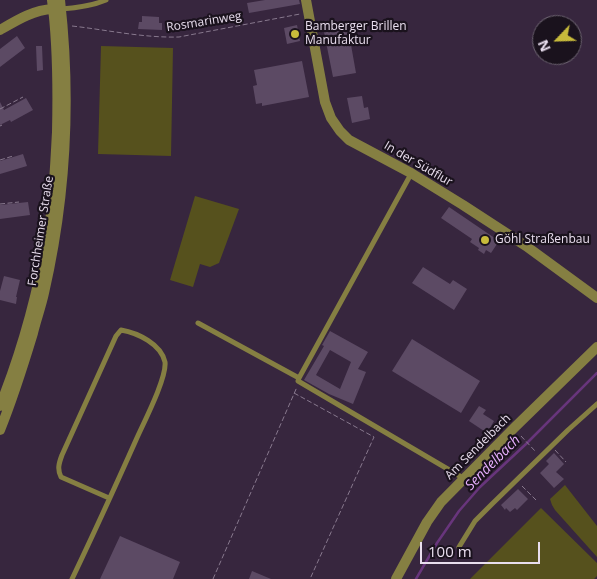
<!DOCTYPE html>
<html>
<head>
<meta charset="utf-8">
<style>
  body { margin:0 }
  #map { position:relative; width:597px; height:579px; overflow:hidden; background:#37263e; font-family:"Open Sans",sans-serif }
  canvas { display:block }
  .north { position:absolute; left:532px; top:15px; width:50px; height:50px; box-sizing:border-box; background:#1a121d; border:1px solid #6d6471; border-radius:50%; rotate:246deg; font-size:14px; font-weight:700; line-height:20px; text-align:center; color:#e9deee }
  .north::after { content:''; display:block; margin:auto; width:18px; height:22px; background:#c8bb3b; clip-path:polygon(50% 0,100% 100%,50% 72%,0 100%) }
  .scale { position:absolute; left:420px; top:542px; width:120px; height:22px; box-sizing:border-box; border:2px solid #e9deee; border-top:0; padding-left:6px; font-size:15px; line-height:18px; white-space:nowrap; color:#e9deee; -webkit-text-stroke:4px #1a121d; paint-order:stroke }
</style>
</head>
<body>
<div id="map">
<canvas width="597" height="579"></canvas>
<div class="north">N</div>
<div class="scale">100 m</div>
</div>
<script>
const c = document.querySelector('canvas').getContext('2d');
c.lineJoin = 'round';
function fillPath(path, color) {
  c.fillStyle = color;
  c.fill(path, 'evenodd');
}
function strokePath(path, color, width, dash) {
  c.strokeStyle = color;
  c.lineWidth = width;
  c.lineCap = dash ? 'butt' : 'round';
  c.setLineDash(dash || []);
  c.stroke(path);
}
function label(font, color, halo, rows, align = 'center') {
  c.font = font + ' "Open Sans",sans-serif';
  c.lineWidth = 4.5;
  c.setLineDash([]);
  c.textBaseline = 'middle';
  c.strokeStyle = halo;
  c.fillStyle = color;
  for (const [text, x, y, turn = 0] of rows) {
    c.save();
    c.translate(x, y);
    c.rotate((+turn || 0) * Math.PI / 180);
    c.textAlign = isNaN(turn) ? turn : align;
    if (halo) c.strokeText(text, 0, 0);
    c.fillText(text, 0, 0);
    c.restore();
  }
}
fillPath(new Path2D(`
  M 101,46 L 173,48 L 171,156 L 98,154 Z
  M 195,196 L 239,209 L 219,263 L 210,267 L 200,264 L 193,287 L 170,280 Z
  M 565,485 L 597,526 L 597,557 L 555,510 L 552,505 L 550,499 Z
  M 541,508 L 597,563 L 597,576 L 594,579 L 470,579 Z`), '#56511d');
strokePath(new Path2D(`
  M 416,579 L 437,543 L 459,511 L 480,487 L 526,444 L 597,373`), '#68357c', 2.5);
fillPath(new Path2D(`
  M 265,0 L 299,0 L 300,4 L 249,13 L 247,3 Z
  M 142,16 L 159,17 L 159,23 L 162,23 L 162,30 L 138,29 L 139,22 L 142,22 Z
  M 297,25 L 300,41 L 287,44 L 284,28 Z
  M 348,28 L 356,73 L 333,77 L 324,32 Z
  M 17,36 L 25,48 L 0,67 L 0,49 Z
  M 36,46 L 42,46 L 43,70 L 37,71 Z
  M 302,61 L 309,97 L 262,106 L 262,103 L 256,104 L 253,86 L 257,85 L 254,70 Z
  M 362,96 L 364,108 L 368,107 L 370,119 L 352,123 L 347,98 Z
  M 26,98 L 33,110 L 11,122 L 10,120 L 0,125 L 0,102 L 4,110 Z
  M 23,154 L 27,166 L 0,174 L 0,161 Z
  M 28,202 L 30,215 L 0,219 L 0,205 Z
  M 449,207 L 499,241 L 491,253 L 486,250 L 484,254 L 478,250 L 479,248 L 470,242 L 472,239 L 441,218 Z
  M 423,267 L 450,284 L 453,280 L 467,289 L 454,310 L 412,283 Z
  M 4,276 L 20,280 L 16,297 L 17,297 L 16,304 L 0,300 L 0,291 Z
  M 330,331 L 368,352 L 358,369 L 366,372 L 353,404 L 329,394 L 304,380 L 324,346 L 322,345 ZM 330,350 L 351,362 L 340,389 L 316,375 Z
  M 412,339 L 480,381 L 461,413 L 392,371 Z
  M 479,406 L 486,410 L 483,414 L 494,421 L 487,433 L 469,421 Z
  M 554,453 L 564,464 L 556,472 L 564,479 L 554,488 L 540,473 L 549,464 L 546,461 Z
  M 518,489 L 528,499 L 517,510 L 515,508 L 510,512 L 506,508 L 505,510 L 501,505 Z
  M 120,536 L 180,562 L 173,579 L 100,579 Z
  M 252,571 L 271,579 L 249,579 Z`), '#5c4a64');
strokePath(new Path2D(`
  M 72,26 C 108,30 143,38 179,37 L 300,14
  M 0,109 L 23,97
  M 0,126 L 2,125
  M 0,160 L 13,156
  M 0,204 L 19,202
  M 294,393 L 374,437 L 310,579
  M 521,436 L 535,451
  M 555,450 L 566,462
  M 522,486 L 536,500
  M 213,579 L 297,387`), '#88798e', 1, [5, 2.5]);
strokePath(new Path2D(`
  M 61,9 C 76,8 92,6 106,0
  M 198,323 L 299,378 L 411,174
  M 299,378 L 298,381 L 463,478
  M 459,547 L 475,521 L 492,504 L 568,430 L 597,404
  M 72,579 C 94,533 115,487 136,440 C 143,424 167,378 165,362 C 161,344 138,333 121,330 L 116,336 L 62,455 C 59,463 57,469 61,477 L 109,498`), '#857f42', 5);
strokePath(new Path2D(`
  M 306,0 L 325,102 L 331,118 L 340,131 L 349,140 L 411,173 L 463,205 L 526,246 L 597,298
  M 0,30 C 17,20 33,10 53,9
  M 396,579 L 427,522 L 441,502 L 514,428 L 597,347`), '#857f42', 10);
strokePath(new Path2D(`
  M 0,406 C 22,351 38,292 48,234 C 54,201 55,166 57,132 C 58,88 58,44 52,0
  M 0,430 C 13,398 23,366 33,333 C 36,320 41,307 44,293 C 66,197 71,98 60,0`), '#857f42', 10);
for (const [x, y, r, color] of [
  [295,34,5,"#c8bb3b"],
  [485,240,5,"#c8bb3b"]
]) {
  const dot = new Path2D();
  dot.arc(x, y, r, 0, 2 * Math.PI);
  c.fillStyle = color;
  c.fill(dot);
  strokePath(dot, '#1a121d', 2);
}
label('12px', '#e9deee', '#1a121d', [
  ["Rosmarinweg",204,22,-9],
  ["In der Südflur",418,164,30],
  ["Forchheimer Straße",41,231,-81],
  ["Am Sendelbach",478,447,-45]
]);
label('12px', '#e9deee', '#1a121d', [
  ["Bamberger Brillen",305,27],
  ["Manufaktur",305,41],
  ["Göhl Straßenbau",495,240]
], 'left');
label('italic 14px', '#e6aefd', '#1a121d', [
  ["Sendelbach",493,463,-45]
]);
</script>
</body>
</html>
